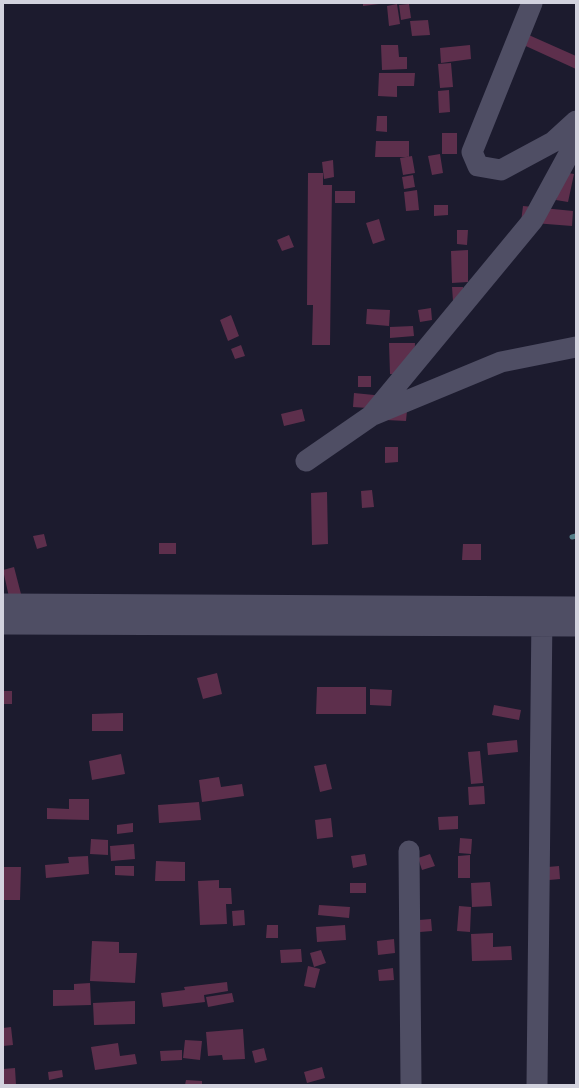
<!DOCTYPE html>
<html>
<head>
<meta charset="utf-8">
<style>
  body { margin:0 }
  #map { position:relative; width:579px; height:1088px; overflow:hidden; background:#1c1b2e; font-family:"Open Sans",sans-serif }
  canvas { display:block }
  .frame { position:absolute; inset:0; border:4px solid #d2d2de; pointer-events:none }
</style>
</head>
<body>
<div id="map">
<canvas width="579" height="1088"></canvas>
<div class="frame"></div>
</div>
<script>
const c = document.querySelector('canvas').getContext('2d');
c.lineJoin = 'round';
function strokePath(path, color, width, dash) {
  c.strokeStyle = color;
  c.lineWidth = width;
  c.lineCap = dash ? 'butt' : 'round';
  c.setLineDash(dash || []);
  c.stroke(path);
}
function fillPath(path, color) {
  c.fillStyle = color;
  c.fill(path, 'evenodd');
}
strokePath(new Path2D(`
  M 572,537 L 576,536`), '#537d89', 5);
fillPath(new Path2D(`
  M 363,3 L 379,3 L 379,4 L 363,6 Z
  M 397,4 L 400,24 L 389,26 L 387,6 Z
  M 409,4 L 411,18 L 401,20 L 399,5 Z
  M 428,20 L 430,35 L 412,36 L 410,21 Z
  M 522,32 L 576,56 L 576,69 L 517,42 Z
  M 381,45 L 398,45 L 399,57 L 407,57 L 407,69 L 382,70 Z
  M 470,45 L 471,59 L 441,63 L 440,48 Z
  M 451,63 L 453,87 L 440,88 L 438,64 Z
  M 379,73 L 415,73 L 414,86 L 397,86 L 397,97 L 378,96 Z
  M 449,90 L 450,112 L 439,113 L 438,91 Z
  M 377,116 L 387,116 L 387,132 L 376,131 Z
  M 442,133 L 457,133 L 457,154 L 442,154 Z
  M 376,141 L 409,141 L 409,157 L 375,157 Z
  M 440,154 L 443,173 L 432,175 L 428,156 Z
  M 412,156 L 415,173 L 403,175 L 400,158 Z
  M 333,160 L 334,177 L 324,179 L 322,162 Z
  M 562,172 L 574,174 L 568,202 L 556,200 Z
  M 308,173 L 323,173 L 323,185 L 332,185 L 330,345 L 312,345 L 313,305 L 307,305 Z
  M 413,175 L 415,187 L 404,189 L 402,177 Z
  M 417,190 L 419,210 L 406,211 L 404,192 Z
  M 335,191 L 355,191 L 355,203 L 335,203 Z
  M 434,205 L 448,205 L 448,215 L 434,216 Z
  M 523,206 L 573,211 L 572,226 L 521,222 Z
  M 379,219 L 385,240 L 373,244 L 366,223 Z
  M 457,230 L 468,230 L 467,245 L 457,244 Z
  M 289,235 L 294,247 L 282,251 L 277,240 Z
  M 468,250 L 468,282 L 452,283 L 451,251 Z
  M 452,287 L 463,287 L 463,301 L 453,301 Z
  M 431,308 L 432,320 L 420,322 L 418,310 Z
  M 367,309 L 390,310 L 389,326 L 366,324 Z
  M 231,315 L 239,336 L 228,341 L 220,320 Z
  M 413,326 L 414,336 L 390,338 L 390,327 Z
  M 389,343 L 415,343 L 414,374 L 390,374 Z
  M 241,345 L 245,356 L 235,359 L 231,349 Z
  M 358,376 L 371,376 L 371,387 L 358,387 Z
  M 354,393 L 384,396 L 383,409 L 353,407 Z
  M 408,400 L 406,421 L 386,420 Z
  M 302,409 L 305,421 L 284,426 L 281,414 Z
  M 385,447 L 398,447 L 398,462 L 385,463 Z
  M 372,490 L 374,507 L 362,508 L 361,491 Z
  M 327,492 L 328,544 L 312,545 L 311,493 Z
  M 44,534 L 47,546 L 37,549 L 33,536 Z
  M 159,543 L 176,543 L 176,554 L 159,554 Z
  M 463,544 L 481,544 L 481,560 L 462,560 Z
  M 14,567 L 21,594 L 9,597 L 3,570 Z
  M 217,673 L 222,694 L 203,699 L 197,678 Z
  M 317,687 L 366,687 L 366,714 L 316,714 Z
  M 370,689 L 392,690 L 391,706 L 370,705 Z
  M 3,691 L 12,691 L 12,704 L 3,704 Z
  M 494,705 L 521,710 L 519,720 L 492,715 Z
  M 123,713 L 123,731 L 92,731 L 92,714 Z
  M 517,740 L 518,752 L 488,755 L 487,743 Z
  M 480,751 L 483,783 L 471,784 L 468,752 Z
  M 121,754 L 125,774 L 92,780 L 89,761 Z
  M 326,764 L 332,789 L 320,792 L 314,766 Z
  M 219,777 L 221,787 L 242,784 L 244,796 L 202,802 L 199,780 Z
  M 484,786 L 485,804 L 469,805 L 468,787 Z
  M 69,799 L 89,799 L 89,820 L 47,819 L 47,808 L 69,809 Z
  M 199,802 L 201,820 L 159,823 L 158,805 Z
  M 458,816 L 458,829 L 439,830 L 438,817 Z
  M 331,818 L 333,837 L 317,839 L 315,820 Z
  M 133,823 L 133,832 L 117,834 L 117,825 Z
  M 460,838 L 472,839 L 471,854 L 459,853 Z
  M 91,839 L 108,840 L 108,855 L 90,854 Z
  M 134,844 L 135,859 L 111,861 L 110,846 Z
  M 365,854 L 367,865 L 353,868 L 351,856 Z
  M 430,854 L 435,866 L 422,870 L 418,858 Z
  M 470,855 L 470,878 L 458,878 L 458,856 Z
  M 88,856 L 89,874 L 46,878 L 45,865 L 69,863 L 68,857 Z
  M 156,861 L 185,862 L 185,881 L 155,881 Z
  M 115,866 L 134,866 L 134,876 L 115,875 Z
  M 559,866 L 560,879 L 549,880 L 548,867 Z
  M 3,867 L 21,867 L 20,900 L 3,900 Z
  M 219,880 L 219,888 L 231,888 L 232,904 L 226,904 L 227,924 L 200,925 L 198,881 Z
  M 490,882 L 492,906 L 472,907 L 471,883 Z
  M 350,883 L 366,883 L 366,893 L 350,893 Z
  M 319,905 L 350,907 L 349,918 L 318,915 Z
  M 459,906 L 471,907 L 470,932 L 457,931 Z
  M 244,910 L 245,925 L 233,926 L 232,911 Z
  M 431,919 L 432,931 L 420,932 L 419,920 Z
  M 267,925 L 278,925 L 278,938 L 266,938 Z
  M 345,925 L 346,940 L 317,942 L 316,927 Z
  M 493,933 L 493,947 L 511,946 L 512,960 L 472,961 L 471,934 Z
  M 394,939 L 395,953 L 378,955 L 377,941 Z
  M 92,941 L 119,942 L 119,953 L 137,953 L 135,983 L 90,981 Z
  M 301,949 L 302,962 L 281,963 L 280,950 Z
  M 321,950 L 326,963 L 314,967 L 310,953 Z
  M 308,966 L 320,969 L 315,988 L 304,986 Z
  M 393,968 L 394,980 L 379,981 L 378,970 Z
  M 227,982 L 228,991 L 204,995 L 205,1002 L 163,1007 L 161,993 L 185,990 L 184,987 Z
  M 90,983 L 91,1005 L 53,1006 L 53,990 L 74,990 L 74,984 Z
  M 232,993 L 234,1002 L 208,1007 L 206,997 Z
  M 135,1001 L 135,1024 L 94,1025 L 93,1003 Z
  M 11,1027 L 13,1045 L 3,1046 L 3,1028 Z
  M 243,1029 L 245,1059 L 223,1060 L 222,1055 L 208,1056 L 206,1032 Z
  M 185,1040 L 202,1041 L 200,1060 L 183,1058 Z
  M 118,1043 L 120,1056 L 135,1054 L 137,1064 L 95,1070 L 91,1047 Z
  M 264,1048 L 267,1060 L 255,1063 L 252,1051 Z
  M 182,1050 L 182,1060 L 161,1061 L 160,1051 Z
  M 322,1067 L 325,1078 L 307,1083 L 304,1072 Z
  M 15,1068 L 16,1085 L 3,1085 L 3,1069 Z
  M 62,1070 L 63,1077 L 49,1080 L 48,1072 Z
  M 186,1080 L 202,1081 L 202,1085 L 185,1085 Z`), '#5d2f4c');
strokePath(new Path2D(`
  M 532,3 L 472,152 L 478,166 L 501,170 L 553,142 L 576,121
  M 373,415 L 501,362 L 576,347
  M 306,461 L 371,416 L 533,220 L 576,141
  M 3,604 L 576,607
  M 3,624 L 576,626
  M 409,851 L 411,1085
  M 537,1085 L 542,612`), '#4f4e64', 21);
</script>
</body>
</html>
